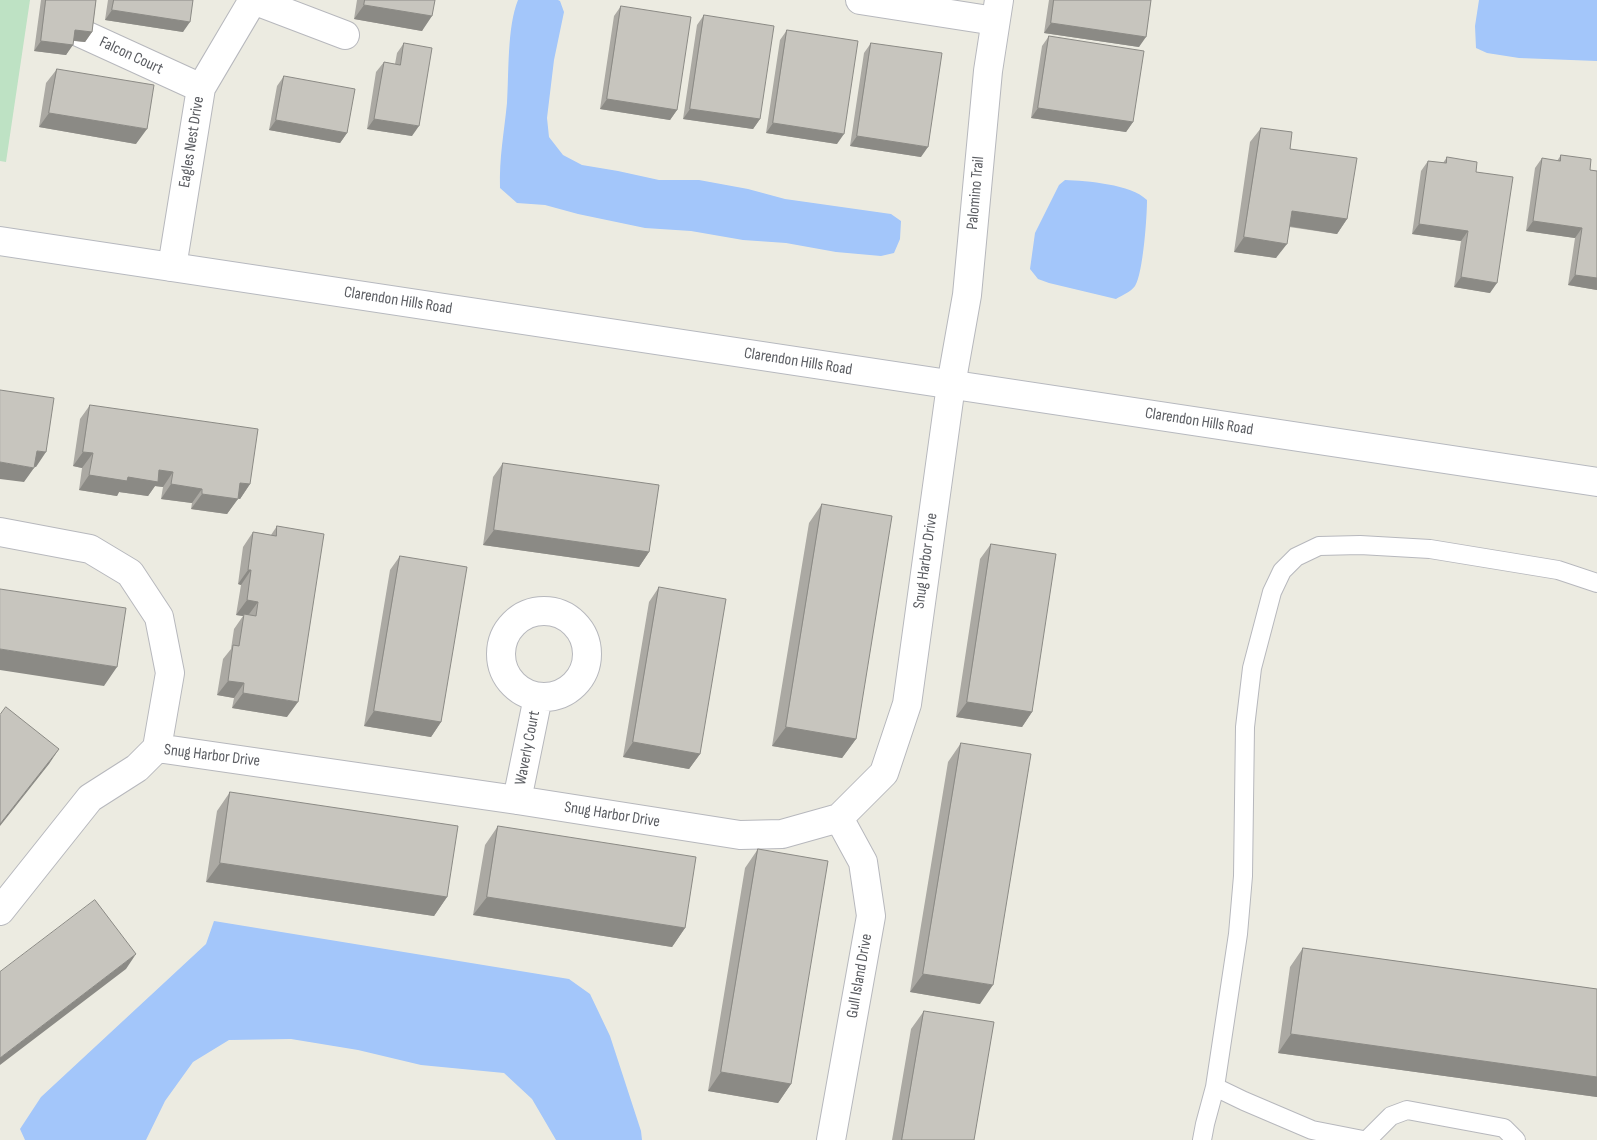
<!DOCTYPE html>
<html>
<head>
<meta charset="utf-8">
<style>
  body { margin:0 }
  canvas { display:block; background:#ecebe1 }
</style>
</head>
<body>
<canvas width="1597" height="1140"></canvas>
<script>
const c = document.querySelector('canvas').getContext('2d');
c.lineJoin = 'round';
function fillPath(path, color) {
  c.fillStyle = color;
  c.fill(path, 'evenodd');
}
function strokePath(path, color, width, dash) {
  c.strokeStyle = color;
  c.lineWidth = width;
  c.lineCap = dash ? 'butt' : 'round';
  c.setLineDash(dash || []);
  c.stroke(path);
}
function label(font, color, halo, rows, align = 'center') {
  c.font = font + ' "Sofia Sans Condensed",sans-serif';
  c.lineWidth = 4;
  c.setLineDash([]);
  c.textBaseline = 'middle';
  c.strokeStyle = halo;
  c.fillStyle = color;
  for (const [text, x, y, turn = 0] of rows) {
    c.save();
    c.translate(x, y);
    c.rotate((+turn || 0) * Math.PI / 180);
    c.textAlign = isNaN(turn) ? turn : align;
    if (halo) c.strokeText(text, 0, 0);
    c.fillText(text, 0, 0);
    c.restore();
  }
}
fillPath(new Path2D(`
  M 0,0 L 30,0 L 6,162 L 0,161 Z`), '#bee2c4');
fillPath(new Path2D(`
  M 518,0 L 558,0 L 560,1 L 564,12 L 554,60 L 547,118 L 549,137 L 563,155 L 582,165 L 618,171 L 659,180 L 699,180 L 748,189 L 785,199 L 891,214 L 901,221 L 900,239 L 894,253 L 881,256 L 836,252 L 786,243 L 743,240 L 691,231 L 645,228 L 578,214 L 545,205 L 517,203 L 500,188 C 499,158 504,133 507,103 C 509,73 507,27 518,0 Z
  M 1479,0 L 1597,0 L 1597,61 L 1519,58 L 1487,53 L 1476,48 L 1475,26 Z
  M 1065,180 C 1087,181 1131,184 1147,200 C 1147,217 1143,273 1135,286 C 1131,292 1122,295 1116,299 L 1049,283 L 1038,279 L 1030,269 L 1035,233 L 1059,185 Z
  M 214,921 L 569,979 L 590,994 L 610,1036 L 641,1131 L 642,1140 L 556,1140 L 532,1099 L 504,1073 L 421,1065 L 358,1050 L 291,1039 L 229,1040 L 193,1062 L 165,1101 L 146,1140 L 25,1140 L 20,1129 L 41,1097 L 206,944 Z`), '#a3c6fa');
const lane = new Path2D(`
  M 1215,1087 L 1244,1101 L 1312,1130 L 1363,1140
  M 1202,1140 L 1205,1124 L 1215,1087 L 1238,934 L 1243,876 L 1245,727 L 1252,668 L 1272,592 L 1282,571 L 1296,557 L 1319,546 L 1360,545 L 1430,549 L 1558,570 L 1597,583
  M 1367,1140 L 1391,1116 L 1407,1110 L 1504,1128 L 1516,1140`);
const street = new Path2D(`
  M 253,0 L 345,35
  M 860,0 L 995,21
  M 61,24 L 201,88
  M 172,267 L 201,88 L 253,0
  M 0,532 L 90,549 L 130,573 L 159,617 L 170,673 L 157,748
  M501 654a43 43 0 1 1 86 0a43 43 0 1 1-86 0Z
  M 517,800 L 538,697
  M 0,911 L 90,798 L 137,768 L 157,748 L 517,800 L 740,835 L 782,834 L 839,818 L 884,773 L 907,704 L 951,385 L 967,295 L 988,71 L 999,0
  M 831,1140 L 871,916 L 863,862 L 839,818`);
const secondary = new Path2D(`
  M 0,241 L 1597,482`);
strokePath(lane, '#b7b8bd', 20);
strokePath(street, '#b7b8bd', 30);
strokePath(secondary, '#b7b9bf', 30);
strokePath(lane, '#fff', 18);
strokePath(street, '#fff', 28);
strokePath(secondary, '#fff', 28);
fillPath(new Path2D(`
  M 41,0 L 96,0 L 92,32 L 85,42 L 74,41 L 66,55 L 34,51 Z
  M 108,0 L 193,0 L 183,32 L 105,20 Z
  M 357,0 L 435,0 L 422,31 L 354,19 Z
  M 1049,0 L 1151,0 L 1139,47 L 1044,33 Z
  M 621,6 L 677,110 L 670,120 L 600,109 L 614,16 Z
  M 704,15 L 760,119 L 753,129 L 683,119 L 697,25 Z
  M 787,30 L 837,144 L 766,133 L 780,40 Z
  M 1049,36 L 1133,122 L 1126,132 L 1031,118 L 1042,46 Z
  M 404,43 L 412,136 L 367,129 L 376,72 L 384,62 L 395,64 L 397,53 Z
  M 871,43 L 921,157 L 850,146 L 864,53 Z
  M 57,69 L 136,144 L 39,127 L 46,83 Z
  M 284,76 L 347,133 L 340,143 L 269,130 L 277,86 Z
  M 1261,128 L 1290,149 L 1347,219 L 1337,234 L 1289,227 L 1276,258 L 1234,252 L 1250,142 Z
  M 1561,155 L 1590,170 L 1597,171 L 1597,290 L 1568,285 L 1575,238 L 1526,231 L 1535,168 L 1542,158 L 1557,161 Z
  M 1447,157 L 1476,172 L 1490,293 L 1454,287 L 1461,241 L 1412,234 L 1421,171 L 1428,161 L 1443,163 Z
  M 90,405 L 250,484 L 240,499 L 238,498 L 227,514 L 191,509 L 192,503 L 161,499 L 163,487 L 155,486 L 148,496 L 119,492 L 117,496 L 79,490 L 82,468 L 73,466 L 80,419 Z
  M 503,463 L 649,552 L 639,567 L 483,545 L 493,477 Z
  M 822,504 L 856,739 L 842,758 L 772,746 L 809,523 Z
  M 277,526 L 287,717 L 232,708 L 234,698 L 217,695 L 223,659 L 231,649 L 234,629 L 243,616 L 236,615 L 241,585 L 238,584 L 243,547 L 253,532 L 271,535 Z
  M 991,544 L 1032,712 L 1022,727 L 956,717 L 980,559 Z
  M 400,556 L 441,722 L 431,737 L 364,726 L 390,570 Z
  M 659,587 L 700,754 L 689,769 L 623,757 L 649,602 Z
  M 961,743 L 980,1004 L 910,992 L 948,762 Z
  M 230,792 L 447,897 L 434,916 L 206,882 L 217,811 Z
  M 498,826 L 685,928 L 672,947 L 473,915 L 485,845 Z
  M 758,849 L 791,1084 L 778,1103 L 708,1091 L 745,868 Z
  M 1303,948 L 1597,989 L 1597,1097 L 1278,1053 L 1290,967 Z
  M 924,1011 L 974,1140 L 892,1140 L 911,1029 Z`), '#aba9a3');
fillPath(new Path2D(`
  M 364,5 L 432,16 L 422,31 L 354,19 Z
  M 112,10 L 190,22 L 183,32 L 105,20 Z
  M 1051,23 L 1146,37 L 1139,47 L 1044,33 Z
  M 75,30 L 92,32 L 85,42 L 68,40 Z
  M 41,41 L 73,45 L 66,55 L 34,51 Z
  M 607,99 L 677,110 L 670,120 L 600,109 Z
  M 1038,108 L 1133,122 L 1126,132 L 1031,118 Z
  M 690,109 L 760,119 L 753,129 L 683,119 Z
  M 49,113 L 147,129 L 136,144 L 39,127 Z
  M 374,119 L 419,126 L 412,136 L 367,129 Z
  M 276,120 L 347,133 L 340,143 L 269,130 Z
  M 773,123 L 844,134 L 837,144 L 766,133 Z
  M 857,136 L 928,147 L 921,157 L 850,146 Z
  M 1292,211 L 1347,219 L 1337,234 L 1282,225 Z
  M 1533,221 L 1582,228 L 1575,238 L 1526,231 Z
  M 1419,224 L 1468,231 L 1461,241 L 1412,234 Z
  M 1244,237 L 1287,244 L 1276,258 L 1234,252 Z
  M 1575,275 L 1597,278 L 1597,290 L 1568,285 Z
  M 1461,277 L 1497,283 L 1490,293 L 1454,287 Z
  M 37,451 L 46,452 L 36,467 L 26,466 Z
  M 83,452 L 93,453 L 82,468 L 73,466 Z
  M 0,462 L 34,468 L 24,482 L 0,479 Z
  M 159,470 L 173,472 L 163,487 L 155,486 L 148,496 L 119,492 L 117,496 L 79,490 L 89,475 L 128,477 Z
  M 240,483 L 250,484 L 240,499 L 230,497 Z
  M 171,484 L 202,489 L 192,503 L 161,499 Z
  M 202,494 L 238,499 L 227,514 L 191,509 Z
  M 494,530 L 649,552 L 639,567 L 483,545 Z
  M 248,570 L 251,570 L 241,585 L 238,584 Z
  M 247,600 L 258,602 L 247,617 L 244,614 L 243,616 L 236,615 Z
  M 0,649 L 117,667 L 104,686 L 0,670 Z
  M 228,681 L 244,683 L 234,698 L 217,695 Z
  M 243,693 L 298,702 L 287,717 L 232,708 Z
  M 967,702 L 1032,712 L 1022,727 L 956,717 Z
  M 374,711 L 441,722 L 431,737 L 364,726 Z
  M 786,727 L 856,739 L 842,758 L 772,746 Z
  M 633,742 L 700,754 L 689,769 L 623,757 Z
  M 59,749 L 49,764 L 0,826 L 0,824 Z
  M 220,863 L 447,897 L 434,916 L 206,882 Z
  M 487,897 L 685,928 L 672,947 L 473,915 Z
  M 136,954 L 126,969 L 0,1065 L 0,1058 Z
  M 923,974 L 993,985 L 980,1004 L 910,992 Z
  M 1291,1034 L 1597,1077 L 1597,1097 L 1278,1053 Z
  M 721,1072 L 791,1084 L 778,1103 L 708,1091 Z`), '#8b8a85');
const building = new Path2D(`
  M 46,0 L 96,0 L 92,32 L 75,30 L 73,45 L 41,41 Z
  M 114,0 L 193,0 L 190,22 L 112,10 Z
  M 365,0 L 435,0 L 432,16 L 364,5 Z
  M 1054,0 L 1151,0 L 1146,37 L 1051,23 Z
  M 621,6 L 691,17 L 677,110 L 607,99 Z
  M 704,15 L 774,26 L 760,119 L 690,109 Z
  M 787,30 L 858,41 L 844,134 L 773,123 Z
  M 1049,36 L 1144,51 L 1133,122 L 1038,108 Z
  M 404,43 L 432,48 L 419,126 L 374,119 L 384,62 L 400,65 Z
  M 871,43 L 942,53 L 928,147 L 857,136 Z
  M 57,69 L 154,85 L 147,129 L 49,113 Z
  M 284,76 L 355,89 L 347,133 L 276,120 Z
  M 1261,128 L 1292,132 L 1290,149 L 1357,158 L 1347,219 L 1292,211 L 1287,244 L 1244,237 Z
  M 1561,155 L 1591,159 L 1590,170 L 1597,171 L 1597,278 L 1575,275 L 1582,228 L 1533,221 L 1542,158 L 1560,161 Z
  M 1447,157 L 1477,162 L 1476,172 L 1513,177 L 1497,283 L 1461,277 L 1468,231 L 1419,224 L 1428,161 L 1446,163 Z
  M 0,390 L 54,398 L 46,452 L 37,451 L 34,468 L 0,462 Z
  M 90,405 L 258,429 L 250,484 L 240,483 L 238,499 L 202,494 L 202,489 L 171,484 L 173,472 L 159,470 L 158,482 L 128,477 L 127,481 L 89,475 L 93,453 L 83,452 Z
  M 503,463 L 659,485 L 649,552 L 494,530 Z
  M 822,504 L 892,516 L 856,739 L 786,727 Z
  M 277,526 L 324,534 L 298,702 L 243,693 L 244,683 L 228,681 L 233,645 L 239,646 L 244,614 L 256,616 L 258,602 L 247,600 L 251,570 L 248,570 L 253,532 L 276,536 Z
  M 991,544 L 1056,554 L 1032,712 L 967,702 Z
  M 400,556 L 467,567 L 441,722 L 374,711 Z
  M 659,587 L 726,599 L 700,754 L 633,742 Z
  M 0,589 L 126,608 L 117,667 L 0,649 Z
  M 6,707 L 59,749 L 0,824 L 0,715 Z
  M 961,743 L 1031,754 L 993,985 L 923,974 Z
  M 230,792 L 458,826 L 447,897 L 220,863 Z
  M 498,826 L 696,857 L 685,928 L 487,897 Z
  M 758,849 L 828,861 L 791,1084 L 721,1072 Z
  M 95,900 L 136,954 L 0,1058 L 0,972 Z
  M 1303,948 L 1597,989 L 1597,1077 L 1291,1034 Z
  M 924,1011 L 994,1022 L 974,1140 L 902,1140 Z`);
fillPath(building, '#c7c5be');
strokePath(building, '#8b8a85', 1);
label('16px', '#5a5c61', '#fff', [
  ["Falcon Court",131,56,25],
  ["Eagles Nest Drive",192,142,-81],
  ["Palomino Trail",976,193,-85],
  ["Clarendon Hills Road",398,301,9],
  ["Clarendon Hills Road",798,362,9],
  ["Clarendon Hills Road",1199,422,9],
  ["Snug Harbor Drive",926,561,-82],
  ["Waverly Court",528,748,-79],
  ["Snug Harbor Drive",212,756,7],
  ["Snug Harbor Drive",612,815,9],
  ["Gull Island Drive",860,976,-80]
]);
</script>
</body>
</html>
